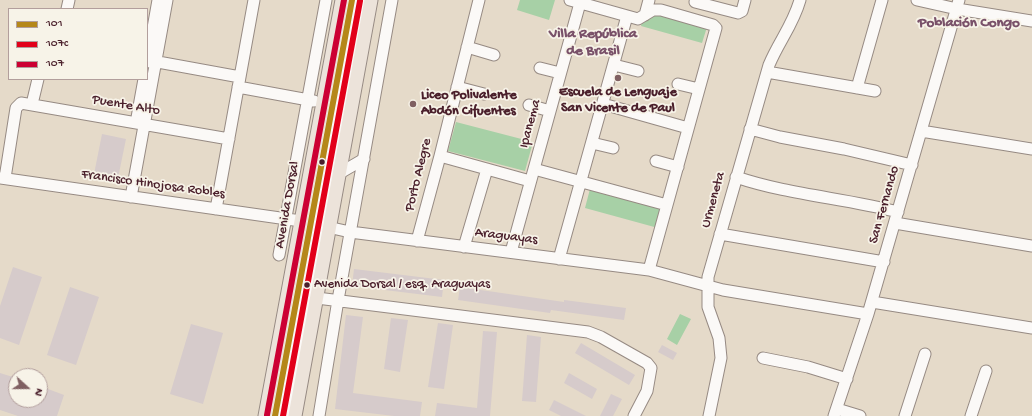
<!DOCTYPE html>
<html>
<head>
<meta charset="utf-8">
<style>
  body { margin:0 }
  #map { position:relative; width:1032px; height:416px; overflow:hidden; background:#e5dac9; font-family:"Gochi Hand",sans-serif }
  canvas { display:block }
  .legend { position:absolute; left:8px; top:8px; width:140px; height:72px; box-sizing:border-box; background:#f7f3e8; border:1px solid #b29e9c; margin:0; padding:5px 7px; list-style:none; font-size:12px; color:#4a1f2b }
  .legend li { display:flex; align-items:center; gap:8px; height:20px }
  .legend b { width:20px; border:1px solid #b29e9c }
  .north { position:absolute; left:8px; top:368px; width:40px; height:40px; box-sizing:border-box; background:#f7f3e8; border:1px solid #b29e9c; border-radius:50%; rotate:111deg; font-size:11px; font-weight:700; line-height:16px; text-align:center; color:#4a1f2b }
  .north::after { content:''; display:block; margin:auto; width:14px; height:18px; background:#806062; clip-path:polygon(50% 0,100% 100%,50% 72%,0 100%) }
</style>
</head>
<body>
<div id="map">
<canvas width="1032" height="416"></canvas>
<ul class="legend">
<li><b style="height:5px;background:#b58719"></b>101</li>
<li><b style="height:5px;background:#e2001a"></b>107c</li>
<li><b style="height:5px;background:#c03"></b>107</li>
</ul>
<div class="north">N</div>
</div>
<script>
const c = document.querySelector('canvas').getContext('2d');
c.lineJoin = 'round';
function fillPath(path, color) {
  c.fillStyle = color;
  c.fill(path, 'evenodd');
}
function strokePath(path, color, width, dash) {
  c.strokeStyle = color;
  c.lineWidth = width;
  c.lineCap = dash ? 'butt' : 'round';
  c.setLineDash(dash || []);
  c.stroke(path);
}
function label(font, color, halo, rows, align = 'center') {
  c.font = font + ' "Gochi Hand",sans-serif';
  c.lineWidth = 3.5;
  c.setLineDash([]);
  c.textBaseline = 'middle';
  c.strokeStyle = halo;
  c.fillStyle = color;
  for (const [text, x, y, turn = 0] of rows) {
    c.save();
    c.translate(x, y);
    c.rotate((+turn || 0) * Math.PI / 180);
    c.textAlign = isNaN(turn) ? turn : align;
    if (halo) c.strokeText(text, 0, 0);
    c.fillText(text, 0, 0);
    c.restore();
  }
}
fillPath(new Path2D(`
  M 520,0 L 555,0 L 549,20 L 517,10 Z
  M 645,9 L 707,27 L 702,43 L 641,26 Z
  M 456,122 L 533,142 L 525,171 L 448,151 Z
  M 590,189 L 663,209 L 658,228 L 585,208 Z
  M 680,314 L 691,319 L 677,345 L 667,339 Z`), '#a7d0a6');
fillPath(new Path2D(`
  M 102,134 L 126,139 L 118,178 L 94,174 Z
  M 13,267 L 42,277 L 19,345 L 0,338 L 0,306 Z
  M 354,269 L 444,280 L 442,297 L 352,286 Z
  M 70,287 L 99,297 L 76,365 L 47,355 Z
  M 460,287 L 564,302 L 564,300 L 626,308 L 624,320 L 551,310 L 550,313 L 458,300 Z
  M 346,315 L 363,317 L 353,393 L 422,402 L 420,416 L 394,416 L 335,409 Z
  M 391,318 L 408,320 L 400,372 L 384,369 Z
  M 438,323 L 453,325 L 444,389 L 428,387 Z
  M 191,324 L 223,333 L 203,404 L 170,394 Z
  M 483,331 L 497,332 L 490,416 L 435,416 L 437,403 L 477,408 Z
  M 527,335 L 541,337 L 536,402 L 522,401 Z
  M 581,343 L 635,375 L 629,385 L 575,353 Z
  M 662,345 L 677,353 L 673,360 L 658,352 Z
  M 0,373 L 16,378 L 16,400 L 40,400 L 40,386 L 64,395 L 57,416 L 18,416 L 0,410 Z
  M 569,373 L 597,389 L 592,399 L 564,383 Z
  M 611,394 L 622,399 L 613,416 L 600,416 Z
  M 554,400 L 586,416 L 561,416 L 549,410 Z`), '#d6cbcb');
const minor = new Path2D(`
  M 570,0 L 638,19 L 653,10 L 661,10 L 713,25 L 716,28 L 649,270
  M 917,0 L 957,9 L 1032,21
  M 695,2 L 738,13 L 742,11 L 745,0
  M 67,9 L 69,0
  M 645,15 L 649,0
  M 467,47 L 494,55
  M 147,60 L 240,77
  M 147,62 L 158,0
  M 614,65 L 638,71
  M 540,68 L 560,73
  M 767,72 L 875,91
  M 678,84 L 699,89
  M 238,87 L 314,101
  M 457,87 L 484,94
  M 857,88 L 882,0
  M 32,104 L 38,79
  M 603,104 L 688,128
  M 529,105 L 550,111
  M 136,123 L 144,79
  M 750,129 L 780,137 L 844,149 L 912,165
  M 921,131 L 1032,149
  M 592,143 L 613,148
  M 440,156 L 530,181
  M 656,161 L 678,167
  M 534,169 L 667,205
  M 340,173 L 364,159
  M 736,177 C 789,195 845,198 898,212
  M 0,178 L 301,221 L 350,232 L 649,270 L 723,290 L 868,314
  M 5,178 L 16,108 L 21,103 L 229,139
  M 131,197 L 167,0
  M 216,209 L 254,0
  M 895,223 L 1032,246
  M 720,234 L 884,262
  M 417,241 L 440,156 L 479,0
  M 464,247 L 487,169
  M 511,252 L 580,3
  M 279,255 L 326,0
  M 559,259 L 627,16
  M 317,298 L 588,332 L 601,337 L 647,363 L 651,368 L 647,391 L 634,416
  M 872,302 L 1032,328
  M 763,358 L 808,367 L 847,379
  M 837,409 L 860,416
  M 275,416 L 352,0
  M 285,416 L 361,0
  M 319,416 L 338,300 L 392,0
  M 709,416 L 721,358 L 719,338 L 708,307 L 708,277 L 769,65 C 779,41 793,25 800,0
  M 834,416 L 868,314 L 959,0
  M 905,416 L 925,354
  M 971,416 L 986,371`);
const major = new Path2D(`
  M 265,416 L 342,0
  M 295,416 L 371,0`);
strokePath(minor, '#968a83', 13);
strokePath(major, '#968a83', 15);
strokePath(minor, '#fbf9f7', 11);
strokePath(major, '#ece3da', 13);
strokePath(new Path2D(`
  M 275,416 L 352,0`), '#b58719', 6);
strokePath(new Path2D(`
  M 283,416 L 360,1`), '#e2001a', 6);
strokePath(new Path2D(`
  M 267,415 L 344,0`), '#c03', 6);
for (const [x, y, r, color] of [
  [618,78,4,"#806062"],
  [413,104,4,"#806062"],
  [322,162,3.5,"#4a1f2b"],
  [307,285,3.5,"#4a1f2b"]
]) {
  const dot = new Path2D();
  dot.arc(x, y, r, 0, 2 * Math.PI);
  c.fillStyle = color;
  c.fill(dot);
  strokePath(dot, '#f7f3e8', 1.5);
}
label('13px', '#4a1f2b', '#f7f3e8', [
  ["Avenida Dorsal / esq. Araguayas",314,285]
], 'left');
label('bold 14px', '#4a1f2b', '#f7f3e8', [
  ["Escuela de Lenguaje",618,93],
  ["San Vicente de Paul",618,109],
  ["Liceo Polivalente",421,96,"left"],
  ["Abdón Cifuentes",421,112,"left"]
]);
label('14px', '#4a1f2b', '#f7f3e8', [
  ["Puente Alto",126,106,10],
  ["Ipanema",531,124,-75],
  ["Porto Alegre",419,175,-76],
  ["Francisco Hinojosa Robles",153,185,8],
  ["Urmeneta",714,200,-74],
  ["Avenida Dorsal",288,205,-80],
  ["San Fernando",885,205,-74],
  ["Araguayas",506,237,7]
]);
label('bold 15px', '#795169', '#f7f3e8', [
  ["Población Congo",969,24],
  ["Villa República",593,35],
  ["de Brasil",593,52]
]);
</script>
</body>
</html>
